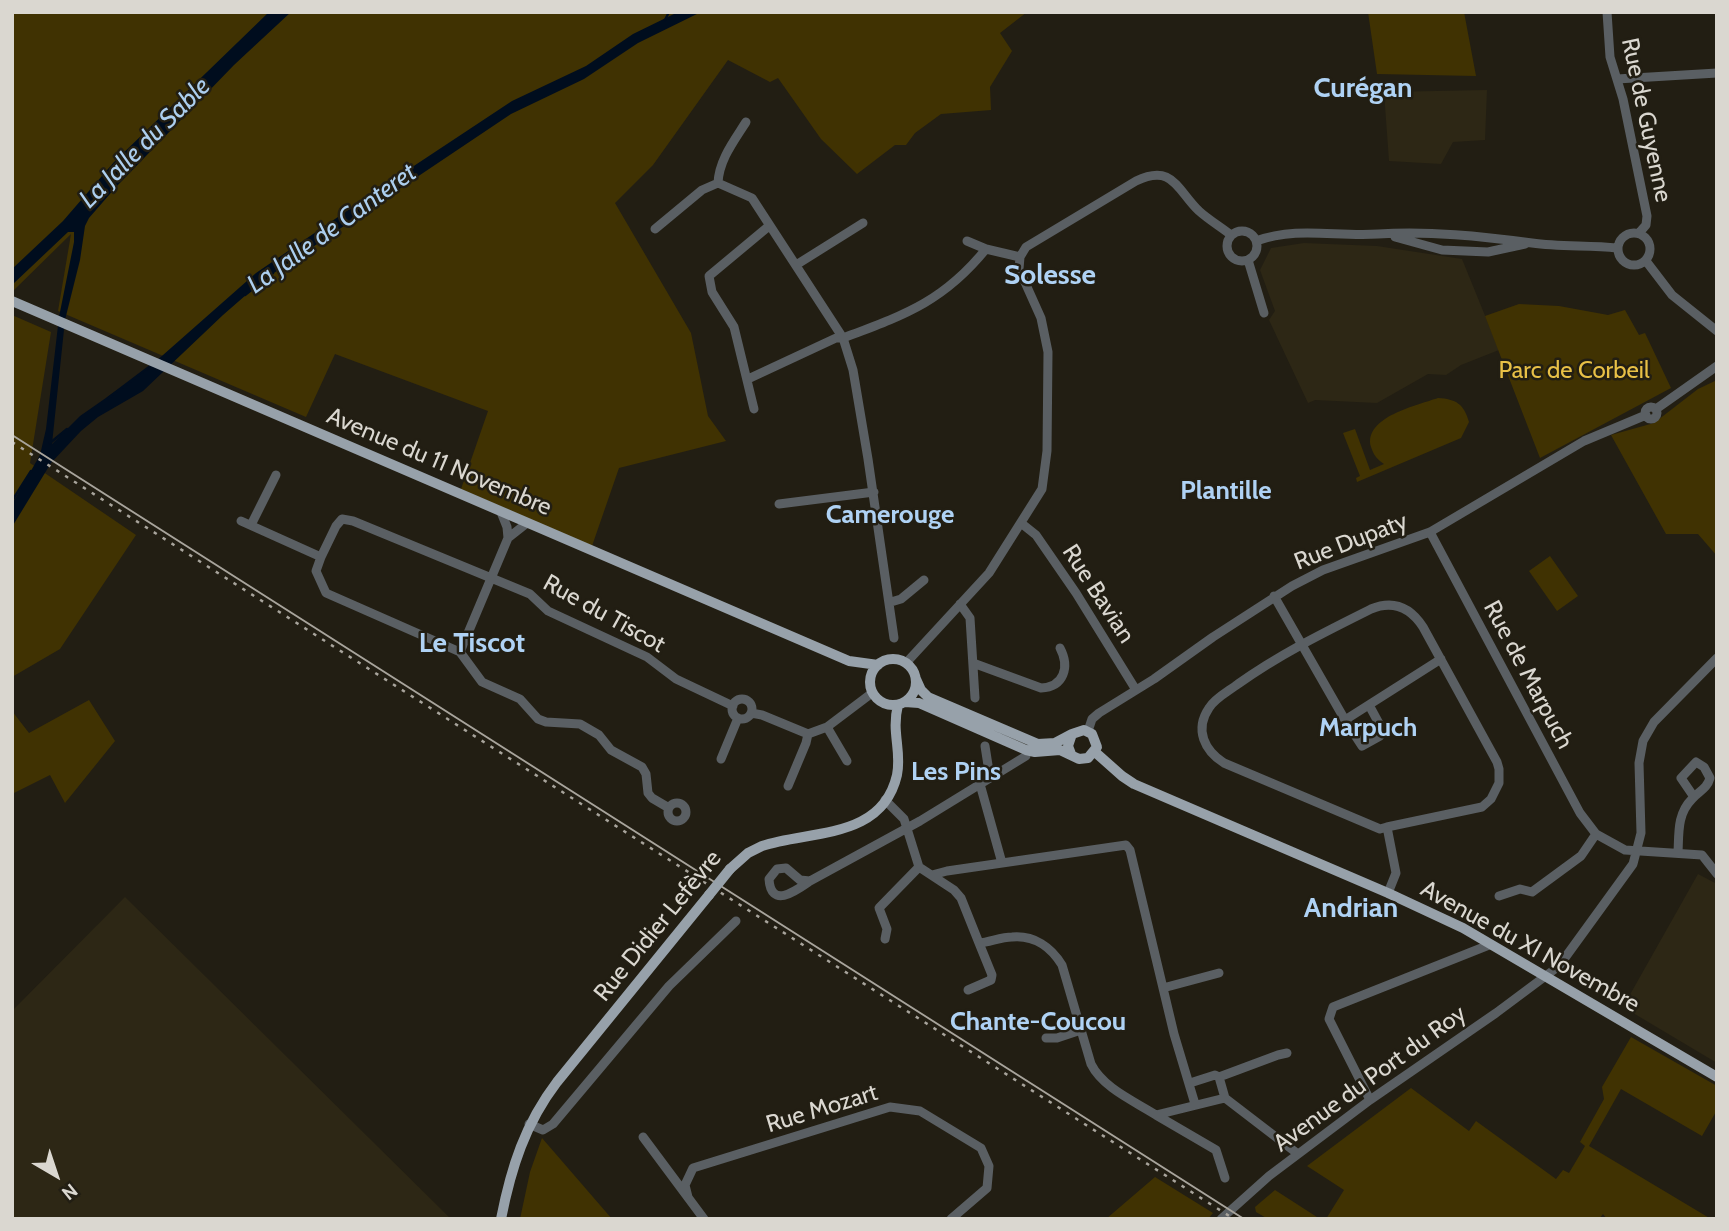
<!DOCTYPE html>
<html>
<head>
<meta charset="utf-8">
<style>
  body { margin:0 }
  #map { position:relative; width:1729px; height:1231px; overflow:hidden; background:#221e13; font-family:Cabin,sans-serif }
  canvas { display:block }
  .frame { position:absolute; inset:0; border:14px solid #dad7d0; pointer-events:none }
  .north { position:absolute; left:21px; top:1140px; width:70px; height:70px; -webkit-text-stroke:5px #221e13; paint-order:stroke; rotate:141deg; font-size:19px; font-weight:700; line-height:28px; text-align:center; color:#dad7d0 }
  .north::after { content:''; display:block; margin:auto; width:24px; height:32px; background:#dad7d0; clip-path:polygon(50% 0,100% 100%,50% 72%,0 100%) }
</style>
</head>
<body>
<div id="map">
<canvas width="1729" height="1231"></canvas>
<div class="frame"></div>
<div class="north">N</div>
</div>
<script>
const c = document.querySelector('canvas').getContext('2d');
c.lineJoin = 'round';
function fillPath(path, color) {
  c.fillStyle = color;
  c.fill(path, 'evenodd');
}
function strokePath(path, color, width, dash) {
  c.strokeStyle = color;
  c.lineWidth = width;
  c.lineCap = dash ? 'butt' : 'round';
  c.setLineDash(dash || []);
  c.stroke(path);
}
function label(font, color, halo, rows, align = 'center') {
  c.font = font + ' Cabin,sans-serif';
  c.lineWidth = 5;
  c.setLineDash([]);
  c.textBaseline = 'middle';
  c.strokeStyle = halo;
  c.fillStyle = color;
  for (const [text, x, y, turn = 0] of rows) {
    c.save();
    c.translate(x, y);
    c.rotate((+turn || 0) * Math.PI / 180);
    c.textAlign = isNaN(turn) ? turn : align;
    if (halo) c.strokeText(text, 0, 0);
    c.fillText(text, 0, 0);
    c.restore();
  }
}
fillPath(new Path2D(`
  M 1487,90 L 1485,140 L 1453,142 L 1441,164 L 1389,161 L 1384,92 Z
  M 1304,243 L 1377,246 L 1462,259 L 1499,350 L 1461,365 L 1446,375 L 1428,374 L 1377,403 L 1315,400 L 1308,403 L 1269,320 L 1275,311 L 1260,270 L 1271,248 Z
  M 1698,874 L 1717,884 L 1717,1063 L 1623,1007 Z
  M 125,897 L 451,1219 L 12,1219 L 12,1011 Z`), '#2d2715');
fillPath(new Path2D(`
  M 12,12 L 1027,12 L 1000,33 L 1012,51 L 990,87 L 991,110 L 941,114 L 915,133 L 906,145 L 895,145 L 857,174 L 821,139 L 778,78 L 770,82 L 728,60 L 653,165 L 615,203 L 691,333 L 708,416 L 726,441 L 619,468 L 592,546 L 461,489 L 488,411 L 335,354 L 306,417 L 58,311 L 71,234 L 12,292 Z
  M 1368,12 L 1464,12 L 1476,76 L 1377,74 Z
  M 1519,304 L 1559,306 L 1608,315 L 1625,310 L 1639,335 L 1645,333 L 1671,388 L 1540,458 L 1485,316 Z
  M 12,315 L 51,332 L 30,463 L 136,535 L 60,649 L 12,677 Z
  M 1717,380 L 1717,556 L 1698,534 L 1666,534 L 1611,435 L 1654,423 L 1698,389 Z
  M 1438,398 C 1456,399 1464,404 1469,422 L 1461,438 L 1357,482 L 1356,478 L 1360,476 L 1343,433 L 1355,429 L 1370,470 L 1384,464 C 1377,459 1374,456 1371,447 C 1363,417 1418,405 1438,398 Z
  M 1550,556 L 1578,596 L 1557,611 L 1529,571 Z
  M 89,700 L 115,741 L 65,803 L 50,775 L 12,794 L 12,711 L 29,733 Z
  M 1631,1037 L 1717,1086 L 1717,1110 L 1702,1136 L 1621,1089 L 1589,1146 L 1711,1219 L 1607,1219 L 1603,1214 L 1599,1219 L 1326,1219 L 1344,1190 L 1307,1166 L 1411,1088 L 1469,1131 L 1476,1121 L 1556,1179 L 1563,1170 L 1569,1173 L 1585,1146 L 1580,1142 L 1604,1099 L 1602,1087 Z
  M 542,1138 L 612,1219 L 520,1219 L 530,1172 Z
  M 1155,1177 L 1213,1213 L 1208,1219 L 1106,1219 Z
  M 1275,1190 L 1320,1219 L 1268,1219 L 1256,1212 L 1255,1207 Z`), '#403202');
fillPath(new Path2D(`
  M 269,12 L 291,12 L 234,65 L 116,187 L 89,218 L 85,226 L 80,260 L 65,320 L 52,444 L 80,416 L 146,370 L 256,273 L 373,193 L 512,101 L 586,66 L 633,34 L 678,12 L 701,12 L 638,43 L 584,79 L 511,114 L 262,281 L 223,315 L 143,391 L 98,417 L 81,431 L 51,463 L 12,527 L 12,504 L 40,455 L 46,429 L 59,317 L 74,242 L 74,232 L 68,232 L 12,285 L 12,269 L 63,221 L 114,162 Z`), '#000d1e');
strokePath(new Path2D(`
  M 665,20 L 669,12
  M 245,295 L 273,273
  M 108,398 L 153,364
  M 50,443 L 67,429
  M 12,501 L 31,471`), '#000d1e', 2.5);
strokePath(new Path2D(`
  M 1607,12 L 1610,57 L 1623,99 L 1647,216 L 1646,225 L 1639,233
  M 1617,79 L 1717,73
  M 746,122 C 734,141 719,160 718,183 L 752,198 L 843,338 L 836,338 L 748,379
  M 655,229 L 702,190 L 718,183
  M1227 246a15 15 0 1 1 30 0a15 15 0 1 1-30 0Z
  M1618 249a16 16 0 1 1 32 0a16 16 0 1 1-32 0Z
  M 1395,237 L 1442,250 L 1488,252 L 1525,244
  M 967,241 L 986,249 L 1020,257
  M 1256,241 C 1297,226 1336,237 1378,234 C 1430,231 1480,236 1532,243 C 1560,247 1589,245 1617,248
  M 1248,260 L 1264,313
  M 1646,261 L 1672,295 L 1717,331
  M 796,265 L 863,223
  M1645 413a6 6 0 1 1 12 0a6 6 0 1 1-12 0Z
  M 754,409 L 734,327 L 712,292 L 709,276 L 769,226
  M 1656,409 L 1717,366
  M 779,504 L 874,492
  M 241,521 L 321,557 L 336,526 L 342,519 L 353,521 L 530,594 L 548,611 L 647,657 L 676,679 L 733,706
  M 1021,523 L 1036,535 L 1076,593 L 1136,690
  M 251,525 L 276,475
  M 1430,532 L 1580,813 L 1596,834 L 1625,850 L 1702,855 L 1717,874
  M 508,538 L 527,523
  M 321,557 L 316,571 L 326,593 L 460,652 L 508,538 L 507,527 L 501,512
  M 1274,596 L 1345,720 L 1441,659
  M 891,602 L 901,599 L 924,580
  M 960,604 L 970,618 L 975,698
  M 894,638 L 868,459 L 853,370 L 843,338 C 904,315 943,302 986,249
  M 460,652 L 482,682 L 520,699 L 538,719 L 546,722 L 580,724 L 599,735 L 611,750 L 642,767 L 646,774 L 648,793 L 652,798 L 669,808
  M 906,663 L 989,573 L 1042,489 L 1047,451 L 1048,352 L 1041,318 L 1019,269 L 1020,257 L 1026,247 L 1136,181 C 1173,163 1177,190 1199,211 C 1209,220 1221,227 1231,235
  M 973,663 L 1041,688 C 1064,687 1070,667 1060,648
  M732 709a10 10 0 1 1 20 0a10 10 0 1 1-20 0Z
  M 751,713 L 762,715 L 808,734 L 827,727 L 872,693
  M 1345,720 L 1362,746 L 1380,736 L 1382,729 L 1369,705
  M 827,727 L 847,761
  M 1088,731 L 1092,719 L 1099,713 L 1154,679 L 1213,637 L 1292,586 L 1323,570 L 1430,532 L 1584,441 L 1646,415
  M 985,746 L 990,778
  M 721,759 L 738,718
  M 980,784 L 1002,863
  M 788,786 L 806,743 L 808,734
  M 885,800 L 904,819 L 919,867 L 954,890 L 961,898 L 979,943 C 990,942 1001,937 1012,937 C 1034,935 1051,947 1062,965 L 1091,1064 C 1103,1088 1134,1101 1156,1115 L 1225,1098 L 1298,1154
  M668 812a9 9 0 1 1 18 0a9 9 0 1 1-18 0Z
  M 1387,827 L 1482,807 L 1491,799 L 1499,783 L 1499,769 L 1497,762 L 1423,627 C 1410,607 1393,600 1371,609 C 1325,632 1280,654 1238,684 C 1229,691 1215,698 1209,708 C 1194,730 1205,751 1224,763 L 1380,829 L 1387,827 L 1396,873 L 1388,893
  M 1678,853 C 1679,833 1677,814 1692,799 C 1699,791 1707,789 1710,778 L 1704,767 L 1696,762 L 1681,778 L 1694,797
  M 786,868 L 800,880 L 810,881 C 797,890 771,910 769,879 L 777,869 Z
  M 932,875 L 947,871 L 1126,845 L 1130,850 L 1174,1034 L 1195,1104
  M 810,881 L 920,821 L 1026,756
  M 1499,896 L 1520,889 L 1532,892 L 1581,856 L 1596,834
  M 885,939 L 887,929 L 879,908 L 919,867
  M 1163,988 L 1219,973
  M 968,990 L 991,980 L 992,975 L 979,943
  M 1046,1038 L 1057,1038 L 1081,1030
  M 1219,1077 L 1225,1098
  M 1190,1083 L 1215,1075 L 1219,1077 L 1278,1055 L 1287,1053
  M 1370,1100 L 1329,1019 L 1333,1007 L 1489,945
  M 1156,1115 L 1216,1150 L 1225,1178
  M 529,1124 L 543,1130 L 553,1124 L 669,986 L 736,921
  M 643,1137 L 704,1219
  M 688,1197 L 685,1185 L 693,1168 L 890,1107 L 920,1111 L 981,1148 L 989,1166 L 987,1188 L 951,1219
  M 1221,1219 L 1269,1176 L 1370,1100 L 1496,1013 L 1559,966 L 1633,864 L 1641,833 L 1639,763 L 1643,741 L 1654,722 L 1717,658`), '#5a5f63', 9);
strokePath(new Path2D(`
  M 12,301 L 849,661 L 878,665
  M870 682a23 23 0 1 1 46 0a23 23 0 1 1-46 0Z
  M 916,679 L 921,690 L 928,697 L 1038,744 L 1055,743 L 1072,734
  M 905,702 L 919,703 L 1026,750 L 1035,752 L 1060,750 L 1079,759 L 1088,758 L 1097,747 L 1092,734 L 1084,730 L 1072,734 L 1068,746 L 1071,754
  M 1095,752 L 1122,776 L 1134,784 L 1388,893 L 1463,928 L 1717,1077
  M 730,869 L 748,853 L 762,846 C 810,830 882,840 897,775 C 902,751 891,732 898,705
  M 501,1219 C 511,1168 525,1124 557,1082 L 709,895`), '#97a1aa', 10);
strokePath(new Path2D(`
  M 12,435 L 1244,1219`), '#a8a49c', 2);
strokePath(new Path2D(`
  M 12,442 L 1234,1219`), '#a8a49c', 2.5, [3.5, 7]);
strokePath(new Path2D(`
  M 709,895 L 730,869`), '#97a1aa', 10);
label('24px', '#dad7d0', '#221e13', [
  ["Rue de Guyenne",1646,120,78],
  ["Avenue du 11 Novembre",439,462,23],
  ["Rue Dupaty",1351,542,-21],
  ["Rue Bavian",1098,594,57],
  ["Rue du Tiscot",604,614,29],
  ["Rue de Marpuch",1528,675,62],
  ["Rue Didier Lefèvre",658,926,-51],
  ["Avenue du XI Novembre",1530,947,29],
  ["Avenue du Port du Roy",1370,1079,-36],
  ["Rue Mozart",822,1109,-17]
]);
label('24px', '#e8c046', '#221e13', [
  ["Parc de Corbeil",1574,371]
]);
label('italic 26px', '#acceee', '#221e13', [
  ["La Jalle du Sable",145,143,-45],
  ["La Jalle de Canteret",332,229,-36]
]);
label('bold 26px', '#afd2f4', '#221e13', [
  ["Plantille",1226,491],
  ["Camerouge",890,515],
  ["Marpuch",1368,728],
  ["Les Pins",956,772],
  ["Chante-Coucou",1038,1022]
]);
label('bold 28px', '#afd2f4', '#221e13', [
  ["Curégan",1363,89],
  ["Solesse",1050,276],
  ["Le Tiscot",472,644],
  ["Andrian",1351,909]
]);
</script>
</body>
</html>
